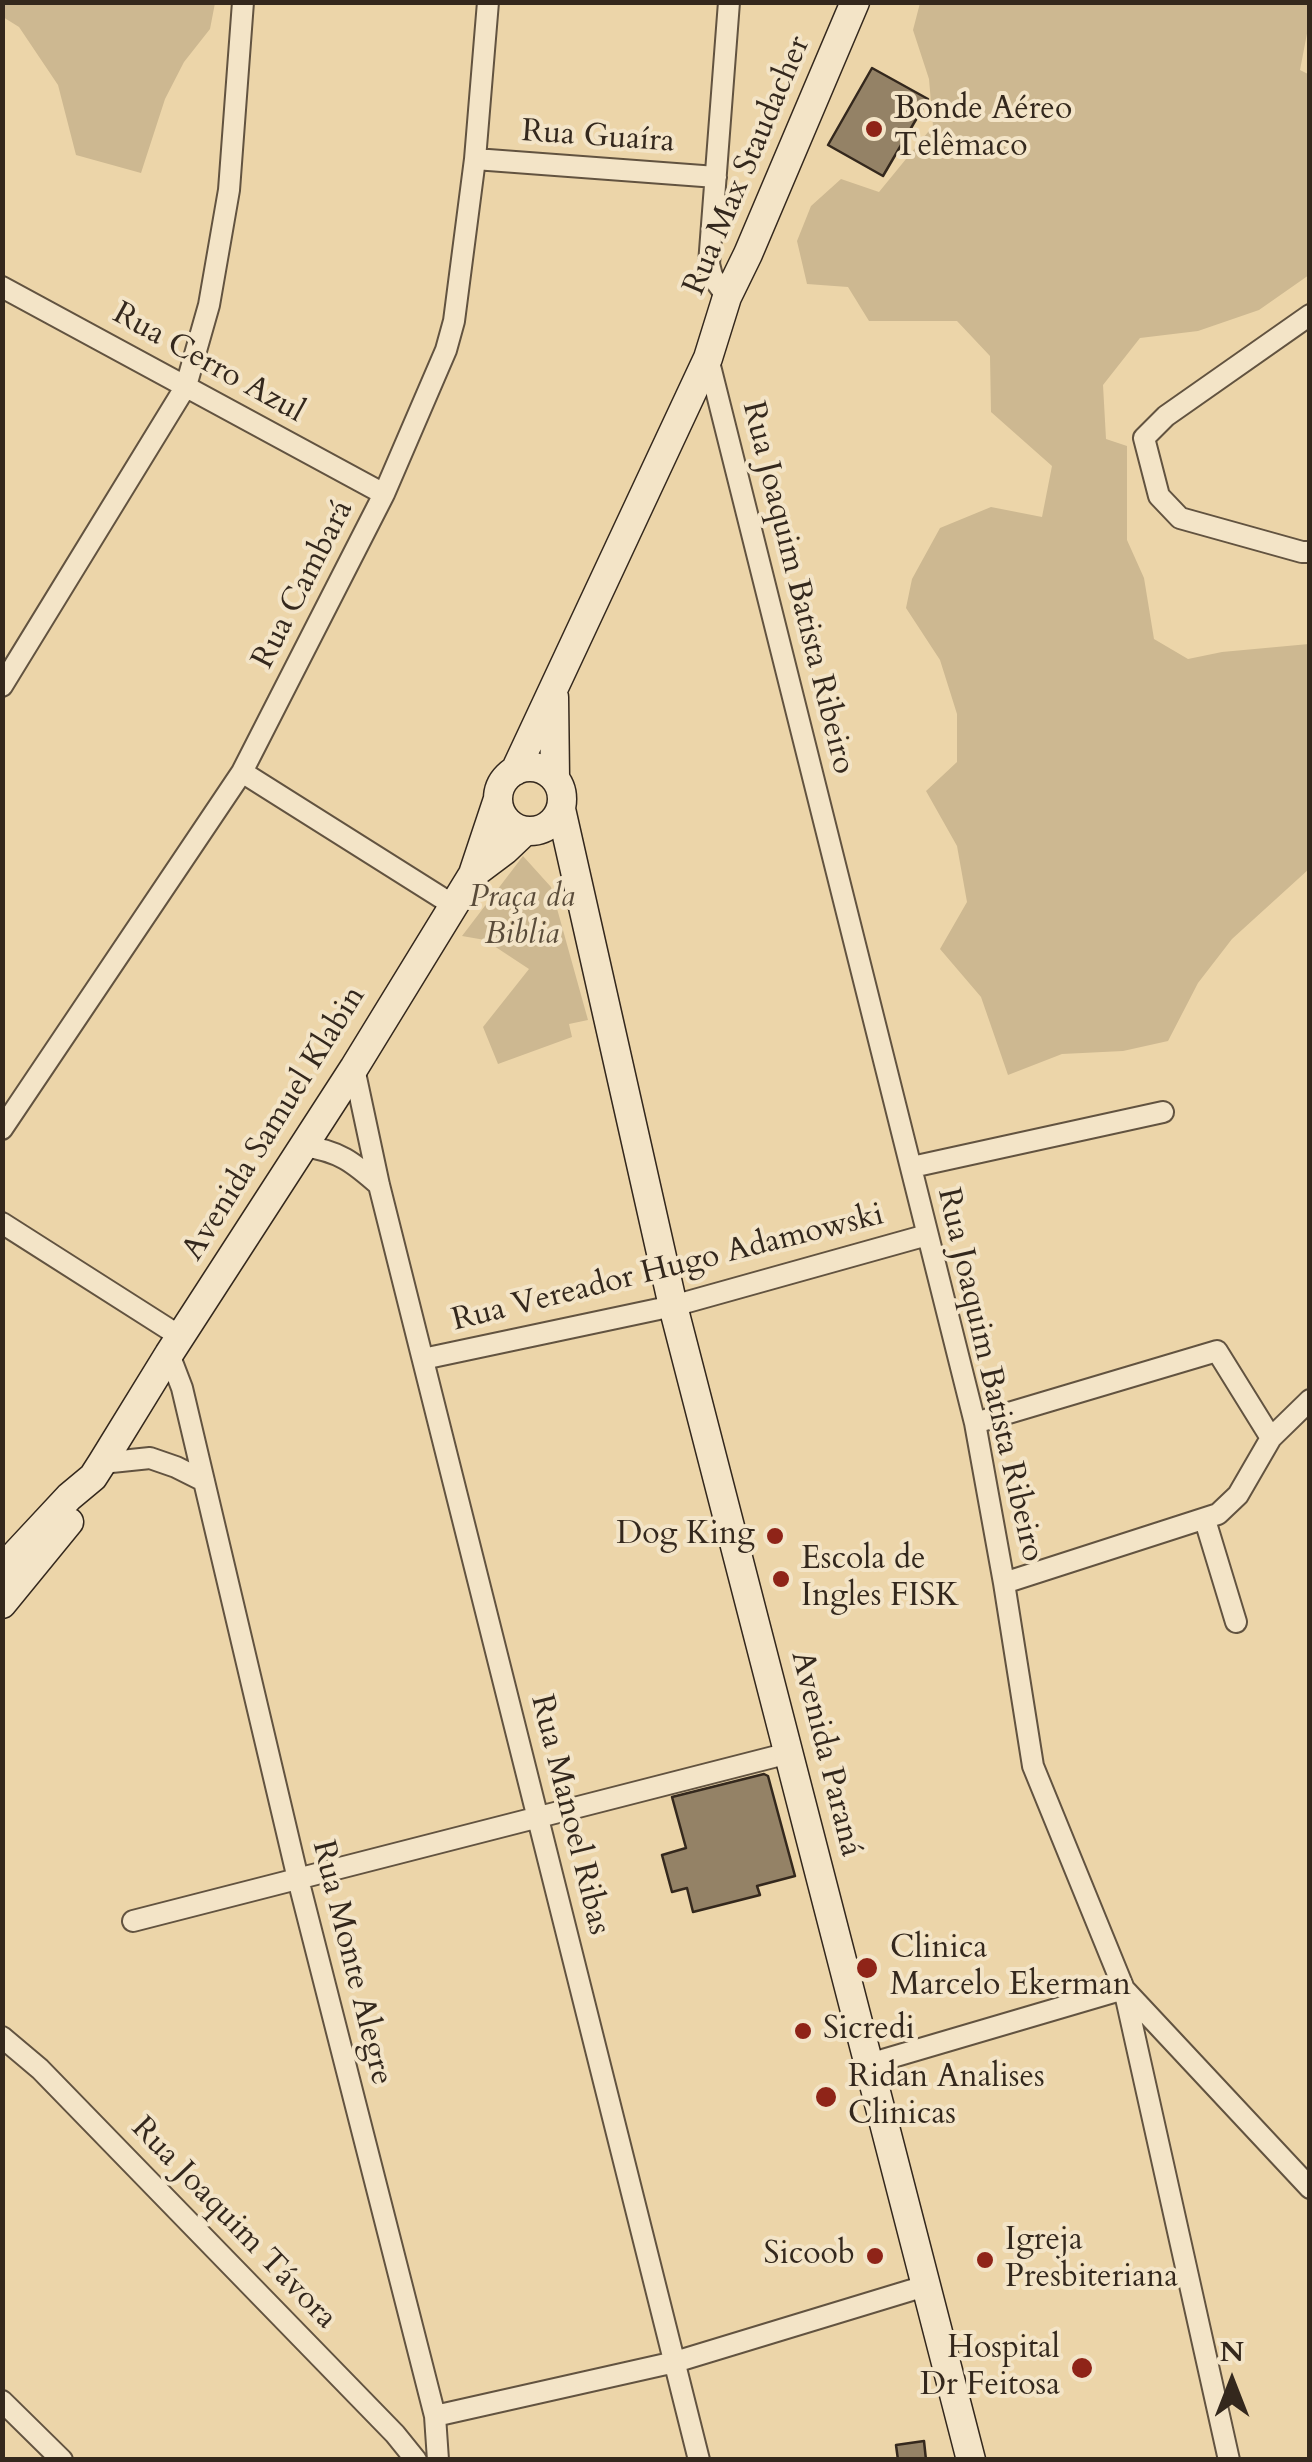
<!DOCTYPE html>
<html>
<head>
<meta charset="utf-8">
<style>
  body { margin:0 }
  #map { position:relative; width:1312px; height:2462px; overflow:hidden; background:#ecd5a9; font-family:Cardo,serif }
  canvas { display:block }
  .frame { position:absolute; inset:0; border:5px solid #34281d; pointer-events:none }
  .north { position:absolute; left:1182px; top:2332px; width:100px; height:100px; -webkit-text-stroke:8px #f3e4c7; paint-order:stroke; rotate:0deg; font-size:28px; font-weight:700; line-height:40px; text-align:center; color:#34281d }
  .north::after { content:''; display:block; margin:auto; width:35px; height:45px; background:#34281d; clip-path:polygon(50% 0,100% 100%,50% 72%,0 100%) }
</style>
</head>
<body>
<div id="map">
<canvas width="1312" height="2462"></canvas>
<div class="frame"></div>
<div class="north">N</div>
</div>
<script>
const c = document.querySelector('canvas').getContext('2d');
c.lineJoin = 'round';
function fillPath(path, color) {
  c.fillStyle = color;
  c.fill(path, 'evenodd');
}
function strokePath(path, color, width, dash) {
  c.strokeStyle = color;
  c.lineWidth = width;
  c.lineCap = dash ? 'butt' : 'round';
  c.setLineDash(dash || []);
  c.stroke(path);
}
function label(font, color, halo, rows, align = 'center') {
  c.font = font + ' Cardo,serif';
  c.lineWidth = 8;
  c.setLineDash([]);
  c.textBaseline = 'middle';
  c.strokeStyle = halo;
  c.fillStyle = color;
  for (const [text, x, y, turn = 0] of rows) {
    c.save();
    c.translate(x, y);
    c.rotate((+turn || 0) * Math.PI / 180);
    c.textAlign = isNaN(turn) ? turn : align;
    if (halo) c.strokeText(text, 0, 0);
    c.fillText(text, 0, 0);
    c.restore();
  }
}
fillPath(new Path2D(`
  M 3,2 L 215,3 L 210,29 L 184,62 L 165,99 L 141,173 L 76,155 L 58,85 L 19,27 L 3,17 Z
  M 920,3 L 1309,3 L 1309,23 L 1300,70 L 1310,75 L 1309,275 L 1259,310 L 1198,331 L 1140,338 L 1103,385 L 1106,439 L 1127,446 L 1127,540 L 1144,578 L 1154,639 L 1188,659 L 1222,652 L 1309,644 L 1309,869 L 1232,939 L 1198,983 L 1168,1041 L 1123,1051 L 1062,1054 L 1008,1075 L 981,997 L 940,949 L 967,902 L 957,846 L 926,791 L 957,762 L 957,714 L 940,660 L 906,608 L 912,579 L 940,528 L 991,507 L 1042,517 L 1052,466 L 991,412 L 990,356 L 957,321 L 869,321 L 848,287 L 807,284 L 797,241 L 811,206 L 841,179 L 879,192 L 933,126 L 929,79 L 913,30 Z
  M 523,856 L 551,887 L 588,1020 L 569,1024 L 572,1037 L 498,1064 L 483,1027 L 529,969 L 485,940 L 462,936 Z`), '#cdb891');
const building = new Path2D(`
  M 872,68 L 928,99 L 883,176 L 828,145 Z
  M 764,1774 L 768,1776 L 795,1876 L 757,1886 L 760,1895 L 693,1912 L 687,1888 L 672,1892 L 662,1855 L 686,1848 L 672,1797 Z
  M 924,2441 L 926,2460 L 898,2460 L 896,2445 Z`);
fillPath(building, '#948266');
strokePath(building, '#34281d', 2.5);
const minor = new Path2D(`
  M 475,159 L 716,177
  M 2,287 L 384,494
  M 727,297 L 712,276 L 709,264 L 729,2
  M 1310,315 L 1166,416 L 1144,438 L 1159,496 L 1180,518 L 1302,552 L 1310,552
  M 708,358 L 975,1423 L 1004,1583 L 1033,1766 L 1124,1989 L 1229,2460
  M 2,686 L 186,386 L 209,305 L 229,190 L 243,2
  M 242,772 L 453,905
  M 354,1068 L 379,1185 L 699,2460
  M 2,1129 L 242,772 L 384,494 L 446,350 L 454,321 L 475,159 L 488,2
  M 304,1146 C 339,1151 353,1162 379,1185
  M 912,1167 L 1163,1112
  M 2,1223 L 181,1337
  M 169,1354 L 182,1388 L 298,1879 L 435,2416 L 438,2460
  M 423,1359 L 673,1306 L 927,1235
  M 975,1423 L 1217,1351 L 1271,1438
  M 102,1463 L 150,1458 L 176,1467 L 204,1481
  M 1205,1520 L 1236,1622
  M 1004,1583 L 1218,1514 L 1238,1495 L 1271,1438 L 1310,1400
  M 133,1921 L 789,1753
  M 2,2037 L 40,2069 L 395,2434 L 416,2460
  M 869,2064 L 1124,1989 L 1310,2188
  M 2,2401 L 62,2460
  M 435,2416 L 675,2362 L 925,2286`);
const secondary = new Path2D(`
  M 554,697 L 555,778
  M498 799a32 32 0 1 1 64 0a32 32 0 1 1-64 0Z
  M 515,771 L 708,358 L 727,297 L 748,254 L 855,2
  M 561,809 L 673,1306 L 971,2460
  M 473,874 L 505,850 L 525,831
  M 2,1569 L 69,1497 L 93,1477 L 102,1463 L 169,1354 L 354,1068 L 473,874 L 498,799
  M 2,1604 L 69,1522`);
strokePath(minor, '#625340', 24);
strokePath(secondary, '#34281d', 31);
strokePath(minor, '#f3e4c7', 20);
strokePath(secondary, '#f3e4c7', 28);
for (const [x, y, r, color] of [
  [874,129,10,"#8f2418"],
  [775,1536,10,"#8f2418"],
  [781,1579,10,"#8f2418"],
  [867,1968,12,"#8f2418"],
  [803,2031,10,"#8f2418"],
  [826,2097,12,"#8f2418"],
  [875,2256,10,"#8f2418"],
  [985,2260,10,"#8f2418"],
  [1082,2368,12,"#8f2418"]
]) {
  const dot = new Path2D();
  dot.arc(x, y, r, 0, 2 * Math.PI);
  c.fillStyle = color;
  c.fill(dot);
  strokePath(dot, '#f3e4c7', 4);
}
label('32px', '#34281d', '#f3e4c7', [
  ["Bonde Aéreo",894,111],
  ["Telêmaco",894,148],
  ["Dog King",755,1536,"right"],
  ["Escola de",801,1561],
  ["Ingles FISK",801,1598],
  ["Clinica",890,1950],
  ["Marcelo Ekerman",890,1987],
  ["Sicredi",823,2031],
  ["Ridan Analises",848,2079],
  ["Clinicas",848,2116],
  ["Igreja",1005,2242],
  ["Presbiteriana",1005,2279],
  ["Sicoob",855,2256,"right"],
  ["Hospital",1060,2350,"right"],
  ["Dr Feitosa",1060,2387,"right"]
], 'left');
label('32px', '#34281d', '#f3e4c7', [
  ["Rua Guaíra",598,138,4],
  ["Rua Max Staudacher",748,166,-67],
  ["Rua Cerro Azul",208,364,29],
  ["Rua Cambará",304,585,-63],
  ["Rua Joaquim Batista Ribeiro",797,588,76],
  ["Avenida Samuel Klabin",275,1124,-58],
  ["Rua Vereador Hugo Adamowski",668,1269,-14],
  ["Rua Joaquim Batista Ribeiro",989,1375,77],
  ["Avenida Paraná",825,1754,76],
  ["Rua Manoel Ribas",569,1815,76],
  ["Rua Monte Alegre",351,1963,76],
  ["Rua Joaquim Távora",233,2224,46]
]);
label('italic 32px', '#5a4c3a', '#f3e4c7', [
  ["Praça da",522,899],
  ["Biblia",522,936]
]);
</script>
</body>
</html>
